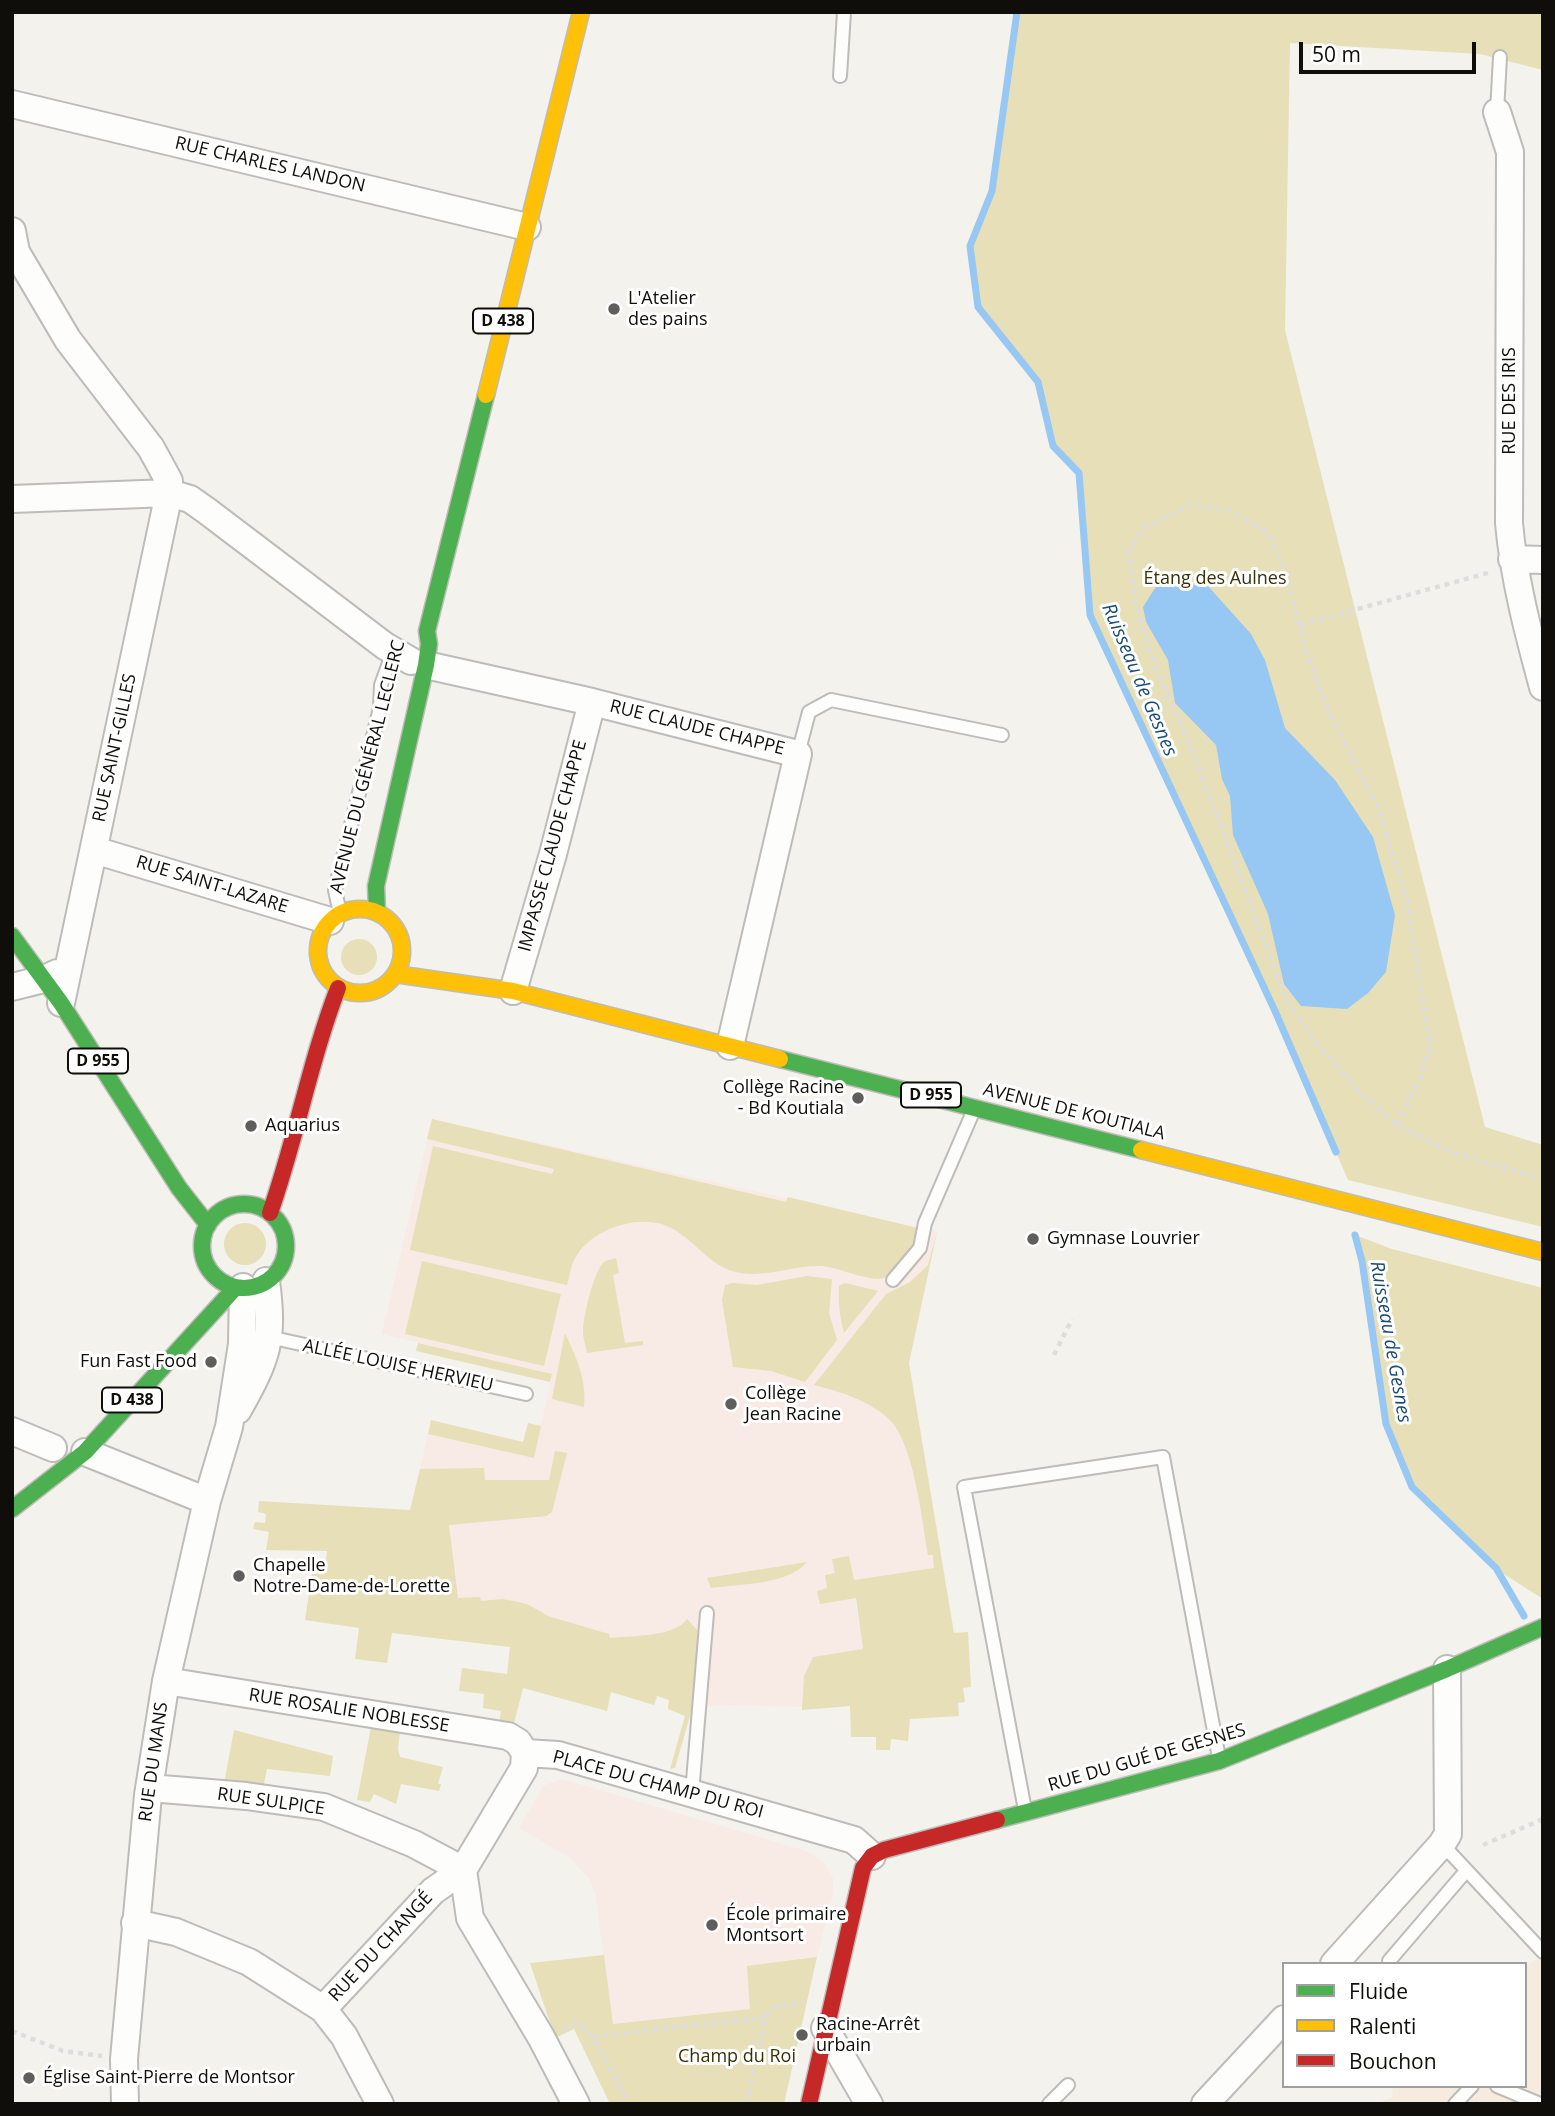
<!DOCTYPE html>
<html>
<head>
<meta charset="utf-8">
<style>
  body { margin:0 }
  #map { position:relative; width:1555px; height:2116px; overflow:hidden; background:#f3f2ed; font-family:"Open Sans",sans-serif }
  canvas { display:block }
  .frame { position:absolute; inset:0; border:14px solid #0f0e0b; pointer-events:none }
  .legend { position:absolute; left:1282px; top:1962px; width:245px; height:126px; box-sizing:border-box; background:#fff; border:2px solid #9f9f9d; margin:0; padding:9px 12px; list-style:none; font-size:21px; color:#0f0e0b }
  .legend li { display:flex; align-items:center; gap:14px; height:35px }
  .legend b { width:35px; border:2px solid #9f9f9d }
  .scale { position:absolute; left:1299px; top:42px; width:177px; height:32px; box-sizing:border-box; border:4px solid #0f0e0b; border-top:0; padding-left:9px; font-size:21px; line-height:24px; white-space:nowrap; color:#0f0e0b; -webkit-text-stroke:5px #fff; paint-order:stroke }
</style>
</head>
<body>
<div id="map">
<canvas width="1555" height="2116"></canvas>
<div class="frame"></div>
<ul class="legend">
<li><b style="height:9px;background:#4caf50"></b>Fluide</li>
<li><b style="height:9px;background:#ffc107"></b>Ralenti</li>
<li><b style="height:9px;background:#c62828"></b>Bouchon</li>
</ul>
<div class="scale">50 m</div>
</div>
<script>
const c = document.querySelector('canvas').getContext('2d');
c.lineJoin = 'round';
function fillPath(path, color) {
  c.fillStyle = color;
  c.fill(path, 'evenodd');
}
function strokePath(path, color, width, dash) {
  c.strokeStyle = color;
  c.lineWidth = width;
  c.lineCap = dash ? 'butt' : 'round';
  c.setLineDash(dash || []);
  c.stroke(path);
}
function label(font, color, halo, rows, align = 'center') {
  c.font = font + ' "Open Sans",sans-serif';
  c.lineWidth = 6;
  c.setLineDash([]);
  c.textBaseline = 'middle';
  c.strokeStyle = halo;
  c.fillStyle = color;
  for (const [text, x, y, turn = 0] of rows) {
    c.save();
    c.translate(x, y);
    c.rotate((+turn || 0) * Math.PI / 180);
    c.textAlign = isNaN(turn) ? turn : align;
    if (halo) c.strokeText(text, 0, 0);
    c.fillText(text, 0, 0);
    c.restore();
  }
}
fillPath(new Path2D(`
  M 432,1119 L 937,1232 L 909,1363 L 941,1554 L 934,1568 L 855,1598 L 863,1649 L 804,1676 L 803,1707 L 733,1705 L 699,1706 L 686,1716 L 692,1695 L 605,1645 L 438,1605 L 412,1506 L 428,1434 L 534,1458 L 552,1374 L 382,1334 Z
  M 562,1779 L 806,1851 L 824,1862 L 833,1878 L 833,1894 L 817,1957 L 807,1959 L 750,2009 L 613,2024 L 595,1893 L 589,1878 L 569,1857 L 519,1828 L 543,1786 Z`), '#f8eae5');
fillPath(new Path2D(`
  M 1543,1956 L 1543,2104 L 1376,2104 L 1392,2097 L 1393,2086 L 1525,2086 L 1525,1971 L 1529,1963 Z`), '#f5ecdf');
fillPath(new Path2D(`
  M 1017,12 L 1543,12 L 1543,70 L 1480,54 L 1290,43 L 1285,330 L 1485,1127 L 1543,1145 L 1543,1227 L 1348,1180 L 1275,1011 L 1090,615 L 1079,474 L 1054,446 L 1039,383 L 978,307 L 970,246 L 992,192 Z
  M341 957a18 18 0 1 1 36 0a18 18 0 1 1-36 0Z
  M 432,1119 L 786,1202 L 788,1197 L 918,1228 C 915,1244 902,1273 884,1278 C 867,1282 840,1267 821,1266 C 791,1265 761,1280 732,1271 C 707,1263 691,1236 667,1226 C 638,1214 593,1229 577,1255 C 571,1263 570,1275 567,1285 L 410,1250 L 433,1146 L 552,1174 L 554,1169 L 427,1139 Z
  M224 1244a21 21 0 1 1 42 0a21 21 0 1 1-42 0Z
  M 937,1232 L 909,1363 L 954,1633 L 968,1632 L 971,1687 L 963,1688 L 965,1702 L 958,1703 L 959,1716 L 910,1719 L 908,1741 L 891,1739 L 890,1750 L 876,1750 L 876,1737 L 851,1737 L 850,1706 L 802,1710 L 804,1676 L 813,1657 L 863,1649 L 856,1598 L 820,1604 L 817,1591 L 827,1588 L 825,1575 L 835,1573 L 832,1559 L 849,1556 L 854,1580 L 934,1568 L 933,1555 L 928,1555 C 922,1520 914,1443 889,1419 C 868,1400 841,1392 814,1385 L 886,1294 L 910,1282 L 928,1265 Z
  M 1355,1235 L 1392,1249 L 1543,1288 L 1543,1599 L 1496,1569 L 1413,1487 L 1386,1425 L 1362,1261 Z
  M 616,1258 L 619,1273 L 613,1275 L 625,1343 L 643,1341 L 643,1345 L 587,1353 C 586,1346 583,1339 583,1331 C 583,1317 594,1269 605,1261 C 607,1260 614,1259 616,1258 Z
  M 422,1261 L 561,1294 L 544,1366 L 405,1334 Z
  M 807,1276 L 832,1279 L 829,1313 L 837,1340 L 805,1382 L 771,1371 L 733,1367 L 722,1300 L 725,1285 L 733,1283 L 757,1285 Z
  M 845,1283 L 878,1291 L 844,1333 C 840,1317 838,1303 839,1286 Z
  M 565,1333 C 576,1357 587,1380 584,1407 L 552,1399 Z
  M 418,1343 L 552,1374 L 550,1382 L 416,1351 Z
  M 431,1420 L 523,1442 L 528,1423 L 541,1426 L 534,1458 L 428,1434 Z
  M 555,1451 L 567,1453 L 552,1512 L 546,1516 L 449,1525 L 458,1598 L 480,1597 L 481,1601 L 502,1599 L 519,1602 L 529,1605 L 548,1616 L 609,1634 L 610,1638 C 631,1636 675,1637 687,1619 L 697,1630 L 696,1695 L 675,1768 L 670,1769 L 685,1716 L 668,1709 L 669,1700 L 657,1696 L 654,1705 L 611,1692 L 607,1711 L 523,1688 L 513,1727 L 499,1724 L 501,1711 L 483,1708 L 484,1694 L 459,1691 L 462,1668 L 507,1674 L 510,1647 L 392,1633 L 387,1663 L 355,1659 L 359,1628 L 305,1620 L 313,1568 L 325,1569 L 327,1551 L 266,1550 L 269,1532 L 253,1529 L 255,1522 L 265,1523 L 266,1514 L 258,1512 L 259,1501 L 410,1510 L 420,1469 L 484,1468 L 485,1480 L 549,1480 Z
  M 807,1562 C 788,1585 739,1584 711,1588 L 707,1578 Z
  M 371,1727 L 400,1732 L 398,1749 L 400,1757 L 443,1767 L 438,1784 L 441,1784 L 439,1791 L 401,1784 L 396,1804 L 374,1794 L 370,1802 L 357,1800 Z
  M 234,1730 L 333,1756 L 330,1776 L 267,1769 L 262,1793 L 223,1789 Z
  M 604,1955 L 613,2024 L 750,2009 L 747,1966 L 817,1957 L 784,2104 L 610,2104 L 574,2029 L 555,2038 L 530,1963 Z`), '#e6dfb8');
fillPath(new Path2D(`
  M 1159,582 L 1208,586 L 1251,634 L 1265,660 L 1285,728 L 1335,780 L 1373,837 L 1395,915 L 1386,972 L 1368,993 L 1347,1009 L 1301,1006 L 1284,984 L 1268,914 L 1233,835 L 1230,796 L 1222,779 L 1216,745 L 1175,703 L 1168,660 L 1146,622 L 1143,607 Z`), '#97c7f3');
strokePath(new Path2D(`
  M 1017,12 L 992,191 L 970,246 L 978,307 L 1038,382 L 1053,446 L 1079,473 L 1090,615 L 1275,1011 L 1336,1152
  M 1355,1235 L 1362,1261 L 1386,1424 L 1412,1487 L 1496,1568 L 1524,1616`), '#97c7f3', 7);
const lane = new Path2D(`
  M 840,76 L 844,12
  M 1497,112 L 1500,57
  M 798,754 L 809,712 L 831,700 L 1002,735
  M 340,914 L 335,890 L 380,708 L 381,685 L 393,652
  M 893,1280 L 920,1248 L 925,1223 L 973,1112
  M 269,1337 L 526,1394
  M 692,1793 L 707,1613
  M 1025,1810 L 964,1487 L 1163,1457 L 1219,1758
  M 1442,1844 L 1543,1952
  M 1389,1961 L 1466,1871
  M 1497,2086 L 1540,2104
  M 1049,2104 L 1068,2085
  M 1455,2104 L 1472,2086`);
const street = new Path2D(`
  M 12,104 L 527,227
  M 1497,112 L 1510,152 L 1509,523 C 1514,579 1528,632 1543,687
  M 12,231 L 16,252 L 68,340 L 151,448 L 169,481 L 169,493 L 61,1003
  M 12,499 L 169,493 L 190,499 L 207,511 L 385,646 L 411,661
  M 1512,559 L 1543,560
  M 426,665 L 592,702 L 798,754 L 730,1046
  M 94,850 L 330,921
  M 12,987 L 44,979 L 57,973
  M 513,991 L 553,854 L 592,702
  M 238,1410 C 267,1358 274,1341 266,1281
  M 12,1431 L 53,1448
  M 85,1452 L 207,1501
  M 166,1681 L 508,1736 L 518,1742 L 525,1753
  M 525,1753 L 524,1768 L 463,1870 L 470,1918 L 541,2037 L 576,2104
  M 525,1753 L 558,1755 L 854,1840 L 872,1856
  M 150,1788 L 246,1796 L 324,1807 L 414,1844 L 463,1870
  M 135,1923 L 176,1932 L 249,1962 L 323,2009 L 344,2036 L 380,2104
  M 1334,1964 L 1442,1844 L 1448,1834 L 1447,1669
  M 323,2009 L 433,1891 L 463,1870
  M 825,2028 L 869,2104
  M 125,2104 L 124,2059 L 148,1795 L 166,1681 L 207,1501 L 229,1427 L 242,1344 L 243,1287
  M 1205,2104 L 1284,2019`);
const fast = new Path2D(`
  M 377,912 L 376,886 L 426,665 L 429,644 L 427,631 L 486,395
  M 12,936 L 61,1003 L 179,1188 L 208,1225
  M 780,1059 L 1141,1150
  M202 1246a42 42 0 1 1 84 0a42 42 0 1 1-84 0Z
  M 12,1509 L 85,1452 L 236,1287
  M 997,1820 L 1219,1761 L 1447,1669 L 1543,1627`);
const slow = new Path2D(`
  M 486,395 L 581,12
  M318 951a42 42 0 1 1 84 0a42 42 0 1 1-84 0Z
  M 395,974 L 513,991 L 780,1059
  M 1141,1150 L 1543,1252`);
const jam = new Path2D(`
  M 270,1213 C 296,1139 310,1061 338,988
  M 809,2104 L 863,1868 L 872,1856 L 884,1850 L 997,1820`);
strokePath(lane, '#bdbcb8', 16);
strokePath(street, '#bdbcb8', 30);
strokePath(fast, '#bdbcb8', 19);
strokePath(slow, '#bdbcb8', 19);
strokePath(jam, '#bdbcb8', 19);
strokePath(new Path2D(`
  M 1300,625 L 1491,572
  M 1397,1125 L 1420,1079 L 1430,1045 L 1407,901 L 1378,807 L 1328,710 L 1305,648 L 1286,571 L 1268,533 L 1231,511 L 1191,504 L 1143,529 L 1129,552 L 1136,607 L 1155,667 L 1194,755 L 1287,1001 L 1316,1042 L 1363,1096 L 1397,1125 L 1451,1152 L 1543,1179
  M 1054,1355 L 1072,1319
  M 1483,1845 L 1543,1819
  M 564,2029 L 577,2023 L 593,2037 L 629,2104
  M 12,2031 L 63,2051 L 102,2056
  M 593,2037 L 766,2017
  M 746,2104 L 766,2017 L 773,2008 L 804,2002`), '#dedddb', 4.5, [5, 5]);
strokePath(lane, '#fdfdfc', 12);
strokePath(street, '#fdfdfc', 26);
strokePath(fast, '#4caf50', 16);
strokePath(slow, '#ffc107', 16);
strokePath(jam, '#c62828', 16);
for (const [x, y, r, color] of [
  [614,309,7,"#5f5e5a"],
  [858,1098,7,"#5f5e5a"],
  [251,1126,7,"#5f5e5a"],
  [1033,1239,7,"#5f5e5a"],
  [211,1362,7,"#5f5e5a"],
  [731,1404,7,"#5f5e5a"],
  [239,1576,7,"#5f5e5a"],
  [712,1925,7,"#5f5e5a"],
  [802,2035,7,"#5f5e5a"],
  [29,2078,7,"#5f5e5a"]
]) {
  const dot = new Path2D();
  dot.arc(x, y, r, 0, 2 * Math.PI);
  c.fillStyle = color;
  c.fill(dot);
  strokePath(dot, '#fff', 2.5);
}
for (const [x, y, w] of [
  [503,321,60],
  [98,1061,60],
  [931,1095,60],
  [132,1400,60]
]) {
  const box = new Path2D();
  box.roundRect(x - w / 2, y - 12.5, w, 25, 5);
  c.fillStyle = '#fff';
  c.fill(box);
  strokePath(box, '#0f0e0b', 2);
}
label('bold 16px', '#0f0e0b', null, [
  ["D 438",503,321],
  ["D 955",98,1061],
  ["D 955",931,1095],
  ["D 438",132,1400]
]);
label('18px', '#0f0e0b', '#fff', [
  ["RUE CHARLES LANDON",270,165,13],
  ["RUE DES IRIS",1510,401,-90],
  ["RUE CLAUDE CHAPPE",697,728,14],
  ["RUE SAINT-GILLES",115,748,-78],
  ["AVENUE DU GÉNÉRAL LECLERC",368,767,-76],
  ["IMPASSE CLAUDE CHAPPE",553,846,-75],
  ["RUE SAINT-LAZARE",212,885,17],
  ["AVENUE DE KOUTIALA",1074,1112,14],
  ["ALLÉE LOUISE HERVIEU",398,1366,12],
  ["RUE ROSALIE NOBLESSE",349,1711,9],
  ["RUE DU GUÉ DE GESNES",1147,1758,-16],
  ["RUE DU MANS",154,1762,-82],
  ["PLACE DU CHAMP DU ROI",658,1785,15],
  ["RUE SULPICE",271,1802,8],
  ["RUE DU CHANGÉ",381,1947,-47]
]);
label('18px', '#0f0e0b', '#fff', [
  ["L'Atelier",628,299],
  ["des pains",628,320],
  ["Collège Racine",844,1088,"right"],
  ["- Bd Koutiala",844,1109,"right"],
  ["Aquarius",265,1126],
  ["Gymnase Louvrier",1047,1239],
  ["Fun Fast Food",197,1362,"right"],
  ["Collège",745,1394],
  ["Jean Racine",745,1415],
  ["Chapelle",253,1566],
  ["Notre-Dame-de-Lorette",253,1587],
  ["École primaire",726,1915],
  ["Montsort",726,1936],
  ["Racine-Arrêt",816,2025],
  ["urbain",816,2046],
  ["Église Saint-Pierre de Montsor",43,2078]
], 'left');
label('18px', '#383107', '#fff', [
  ["Étang des Aulnes",1215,579],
  ["Champ du Roi",737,2057]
]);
label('italic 19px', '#194b75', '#fff', [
  ["Ruisseau de Gesnes",1139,680,67],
  ["Ruisseau de Gesnes",1390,1342,80]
]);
</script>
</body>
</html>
